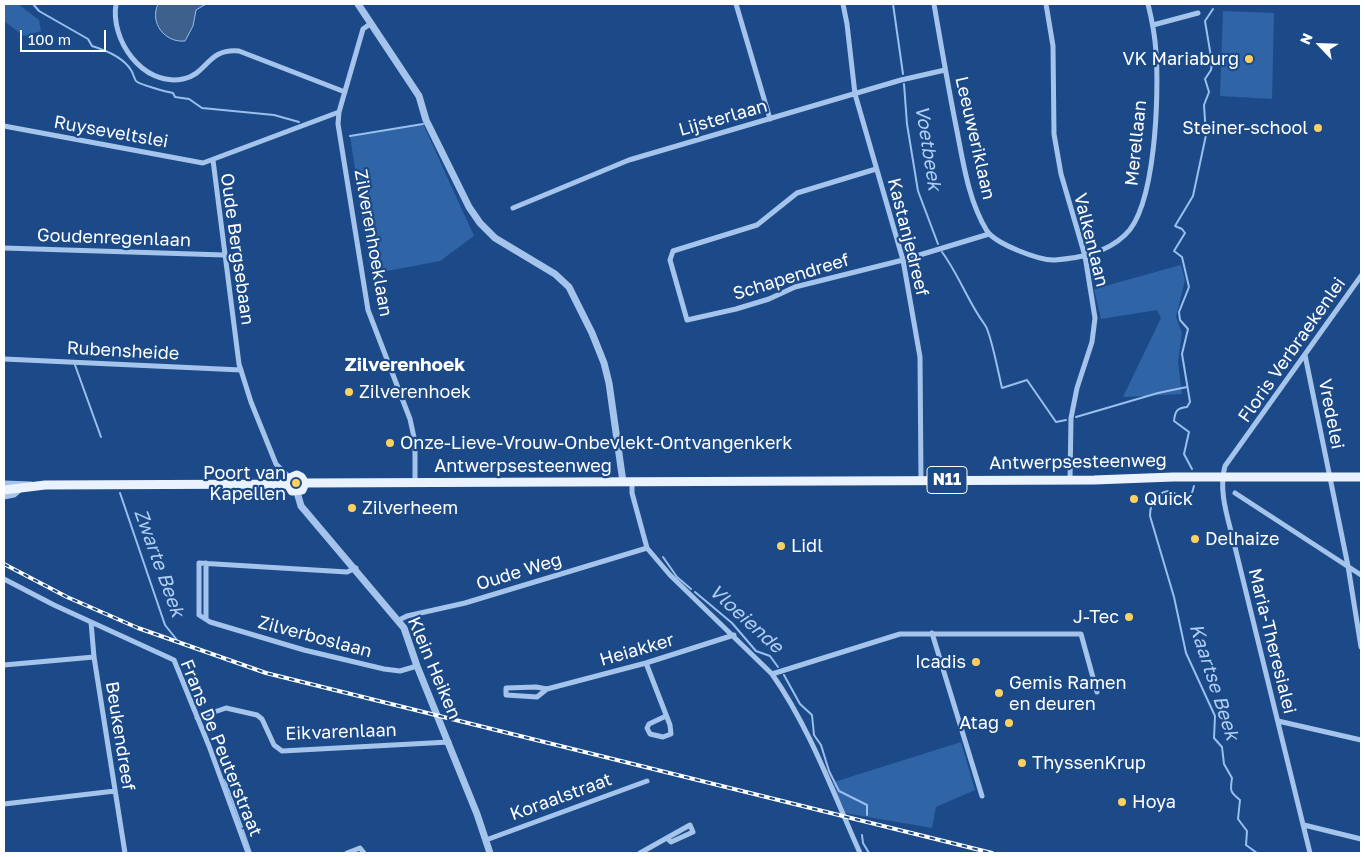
<!DOCTYPE html>
<html>
<head>
<meta charset="utf-8">
<style>
  body { margin:0 }
  #map { position:relative; width:1365px; height:857px; overflow:hidden; background:#1c4a88; font-family:"Golos Text",sans-serif }
  canvas { display:block }
  .frame { position:absolute; inset:0; border:5px solid #fff; pointer-events:none }
  .north { position:absolute; left:1295px; top:20px; width:50px; height:50px; -webkit-text-stroke:4px #1c4a88; paint-order:stroke; rotate:294deg; font-size:14px; font-weight:700; line-height:20px; text-align:center; color:#fff }
  .north::after { content:''; display:block; margin:auto; width:18px; height:22px; background:#fff; clip-path:polygon(50% 0,100% 100%,50% 72%,0 100%) }
  .scale { position:absolute; left:20px; top:30px; width:86px; height:22px; box-sizing:border-box; border:2px solid #fff; border-top:0; padding-left:6px; font-size:15px; line-height:18px; white-space:nowrap; color:#fff; -webkit-text-stroke:4px #1c4a88; paint-order:stroke }
</style>
</head>
<body>
<div id="map">
<canvas width="1365" height="857"></canvas>
<div class="frame"></div>
<div class="north">N</div>
<div class="scale">100 m</div>
</div>
<script>
const c = document.querySelector('canvas').getContext('2d');
c.lineJoin = 'round';
function fillPath(path, color) {
  c.fillStyle = color;
  c.fill(path, 'evenodd');
}
function strokePath(path, color, width, dash) {
  c.strokeStyle = color;
  c.lineWidth = width;
  c.lineCap = dash ? 'butt' : 'round';
  c.setLineDash(dash || []);
  c.stroke(path);
}
function label(font, color, halo, rows, align = 'center') {
  c.font = font + ' "Golos Text",sans-serif';
  c.lineWidth = 4.5;
  c.setLineDash([]);
  c.textBaseline = 'middle';
  c.strokeStyle = halo;
  c.fillStyle = color;
  for (const [text, x, y, turn = 0] of rows) {
    c.save();
    c.translate(x, y);
    c.rotate((+turn || 0) * Math.PI / 180);
    c.textAlign = isNaN(turn) ? turn : align;
    if (halo) c.strokeText(text, 0, 0);
    c.fillText(text, 0, 0);
    c.restore();
  }
}
fillPath(new Path2D(`
  M 4,4 L 18,4 L 39,20 L 41,31 L 24,36 L 4,21 Z
  M 1223,11 L 1274,13 L 1272,99 L 1220,96 Z
  M 423,124 L 474,236 L 440,261 L 371,274 L 350,136 Z
  M 1181,265 L 1185,280 L 1176,317 L 1182,333 L 1178,362 L 1182,394 L 1123,397 L 1161,318 L 1157,310 L 1101,319 L 1094,289 Z
  M 961,742 L 975,790 L 936,807 L 932,828 L 845,813 L 831,783 Z`), '#2f64a6');
const water = new Path2D(`
  M 158,4 L 206,4 L 196,10 L 193,26 L 185,41 C 165,43 149,23 158,4 Z`);
fillPath(water, '#3e608d');
strokePath(water, '#98bfee', 1);
strokePath(new Path2D(`
  M 33,4 L 39,11 L 88,39 L 92,46 C 105,50 123,57 131,70 C 133,73 134,78 136,81 C 138,84 167,92 173,93 L 175,97 L 189,99 L 202,108 L 274,115 L 299,122
  M 893,4 L 903,74
  M 904,84 L 907,124 L 918,191 L 938,244
  M 350,136 L 423,124
  M 942,252 C 959,275 968,302 985,325 C 991,333 999,376 1002,388 L 1027,380 L 1056,422 L 1066,420
  M 75,365 L 101,437
  M 1076,417 L 1158,393 L 1187,387
  M 1192,469 L 1184,454 L 1189,432 L 1174,421 C 1175,411 1177,408 1187,407 L 1190,402 L 1182,354 L 1188,329 L 1180,320 L 1179,312 L 1189,287 L 1182,257 L 1174,251 L 1185,233 L 1182,229 L 1175,226 L 1193,196 L 1206,135 L 1204,105 L 1209,92 L 1205,79 L 1211,70 L 1212,63 L 1205,21 L 1213,9
  M 1194,486 L 1192,493 L 1185,497 L 1168,491 C 1155,494 1150,503 1150,516 L 1174,597 L 1186,653 L 1215,716 L 1214,738 L 1222,747 L 1224,764 L 1232,778 C 1230,791 1230,792 1240,800 L 1238,819 L 1247,831 L 1246,845 L 1257,853
  M 120,493 L 165,625 L 177,640
  M 663,557 L 677,577 L 691,589
  M 695,592 L 732,623 L 756,651 L 770,656 L 778,667
  M 784,675 L 800,704 L 812,715 L 814,735 L 821,745 L 829,771 L 839,791 L 867,805 L 867,815
  M 225,780 L 242,827
  M 243,830 L 251,853
  M 862,835 L 863,843 L 869,853`), '#98bfee', 2);
strokePath(new Path2D(`
  M 116,4 C 110,39 142,87 183,79 C 208,74 207,48 239,51 L 345,92
  M 736,4 L 770,119
  M 843,4 L 847,24 L 855,94 L 903,260 L 920,357 L 921,480
  M 934,4 C 941,45 948,86 956,126 C 963,161 968,200 987,231 C 996,244 1040,261 1055,260 C 1080,258 1106,253 1125,235 C 1156,207 1159,94 1156,52 C 1155,36 1152,20 1148,4
  M 1046,4 L 1053,46 L 1054,134 L 1061,174 L 1085,256 L 1095,318 L 1092,342 L 1077,388 L 1071,418 L 1070,480
  M 370,24 L 363,29 L 339,112 L 338,124 L 368,310 L 410,419 L 415,442 L 415,482
  M 1153,25 L 1198,13
  M 4,126 L 203,163 L 339,112
  M 213,160 L 239,364 L 251,402 L 276,464 L 290,478
  M 876,169 L 797,193 L 757,225 L 673,251 L 670,260 L 687,320 L 736,309 L 769,299 L 795,287 L 903,260 L 989,234
  M 513,208 L 629,160 L 901,80 L 945,70
  M 4,248 L 224,255
  M 1305,355 L 1348,566 L 1361,647
  M 4,359 L 241,370
  M 632,481 L 632,493 L 647,548 L 670,575 L 772,674 C 810,728 833,793 860,853
  M 4,483 L 31,484
  M 1235,493 L 1361,575
  M 4,497 L 14,495 L 21,489
  M 206,563 L 206,619
  M 356,568 L 347,572 L 199,563 L 199,615 L 210,622 L 304,650 L 384,669 L 400,671 L 417,666
  M 4,579 L 54,605 L 174,660 L 209,746 L 248,853
  M 399,620 L 407,616 L 465,603 L 647,548
  M 91,622 L 94,657 L 125,853
  M 932,633 L 982,796
  M 646,663 L 670,725 L 671,734 L 663,737 L 650,734 L 647,728 L 649,724 L 666,716
  M 4,665 L 94,657
  M 772,674 L 900,634 L 1081,634 L 1097,692
  M 547,689 L 537,697 L 506,695 L 506,688 L 536,687 L 547,689 L 646,663 L 734,635
  M 197,718 L 226,708 L 257,715 L 262,719 L 274,745 L 282,751 L 449,742
  M 1278,721 L 1361,740
  M 4,804 L 115,791
  M 1304,825 L 1361,839
  M 486,840 L 647,781
  M 347,853 L 360,848 L 364,853
  M 640,853 L 690,825 L 693,832 L 671,842 L 667,838
  M 1310,853 L 1234,543 C 1228,518 1218,491 1225,466 L 1361,276`), '#a5c4ec', 5);
strokePath(new Path2D(`
  M 358,4 L 419,96 L 426,120 L 469,207 L 480,223 L 495,238 L 555,274 L 569,287 L 592,333 L 604,363 L 609,383 L 623,482
  M 297,492 L 301,506 L 404,628 L 417,666 L 477,814 L 490,853`), '#a5c4ec', 7);
strokePath(new Path2D(`
  M 305,483 L 1094,480 L 1173,477 L 1361,477
  M 288,484 L 292,491 L 302,490 L 305,483
  M 288,484 L 290,478 L 297,475 L 301,477 L 305,483
  M 4,490 L 45,485 L 288,484`), '#eaf2ff', 9);
const rail = new Path2D(`
  M 4,564 L 67,597 L 138,628 L 266,673 L 992,853`);
strokePath(rail, '#fff', 4);
strokePath(rail, '#1c4a88', 2, [5.5]);
for (const [x, y, r, color] of [
  [1249,59,5,"#fcd162"],
  [1318,128,5,"#fcd162"],
  [349,392,5,"#fcd162"],
  [390,443,5,"#fcd162"],
  [296,483,5,"#fcd162"],
  [1134,499,5,"#fcd162"],
  [352,508,5,"#fcd162"],
  [1195,539,5,"#fcd162"],
  [781,546,5,"#fcd162"],
  [1129,617,5,"#fcd162"],
  [976,662,5,"#fcd162"],
  [999,693,5,"#fcd162"],
  [1009,723,5,"#fcd162"],
  [1022,763,5,"#fcd162"],
  [1122,802,5,"#fcd162"]
]) {
  const dot = new Path2D();
  dot.arc(x, y, r, 0, 2 * Math.PI);
  c.fillStyle = color;
  c.fill(dot);
  strokePath(dot, '#1c4a88', 2);
}
for (const [x, y, w] of [
  [947,480,40]
]) {
  const box = new Path2D();
  box.roundRect(x - w / 2, y - 13.5, w, 27, 4);
  c.fillStyle = '#1c4a88';
  c.fill(box);
  strokePath(box, '#fff', 1);
}
label('bold 16px', '#fff', null, [
  ["N11",947,480]
]);
label('18px', '#fff', '#1c4a88', [
  ["VK Mariaburg",1239,59,"right"],
  ["Steiner-school",1308,128,"right"],
  ["Zilverenhoek",359,392],
  ["Onze-Lieve-Vrouw-Onbevlekt-Ontvangenkerk",400,443],
  ["Poort van",286,473,"right"],
  ["Kapellen",286,494,"right"],
  ["Quick",1144,499],
  ["Zilverheem",362,508],
  ["Delhaize",1205,539],
  ["Lidl",791,546],
  ["J-Tec",1119,617,"right"],
  ["Icadis",966,662,"right"],
  ["Gemis Ramen",1009,683],
  ["en deuren",1009,704],
  ["Atag",999,723,"right"],
  ["ThyssenKrup",1032,763],
  ["Hoya",1132,802]
], 'left');
label('18px', '#fff', '#1c4a88', [
  ["Lijsterlaan",723,118,-16],
  ["Ruyseveltslei",111,132,10],
  ["Leeuweriklaan",975,138,77],
  ["Merellaan",1136,143,-84],
  ["Kastanjedreef",908,237,76],
  ["Goudenregenlaan",114,238,2],
  ["Valkenlaan",1091,240,76],
  ["Zilverenhoeklaan",373,243,80],
  ["Oude Bergsebaan",237,249,82],
  ["Schapendreef",791,277,-17],
  ["Floris Verbraekenlei",1292,350,-55],
  ["Rubensheide",123,351,3],
  ["Vredelei",1331,414,79],
  ["Antwerpsesteenweg",1078,462,-1],
  ["Antwerpsesteenweg",523,466],
  ["Oude Weg",519,572,-17],
  ["Zilverboslaan",315,637,15],
  ["Maria-Theresialei",1272,641,76],
  ["Heiakker",637,650,-16],
  ["Klein Heiken",434,668,67],
  ["Eikvarenlaan",341,732,-2],
  ["Beukendreef",120,736,81],
  ["Frans De Peuterstraat",221,748,68],
  ["Koraalstraat",561,797,-20]
]);
label('italic 19px', '#b0cef3', '#1c4a88', [
  ["Voetbeek",928,148,81],
  ["Zwarte Beek",159,563,70],
  ["Vloeiende",746,619,42],
  ["Kaartse Beek",1214,682,72]
]);
label('bold 19px', '#fff', '#1c4a88', [
  ["Zilverenhoek",405,365]
]);
</script>
</body>
</html>
